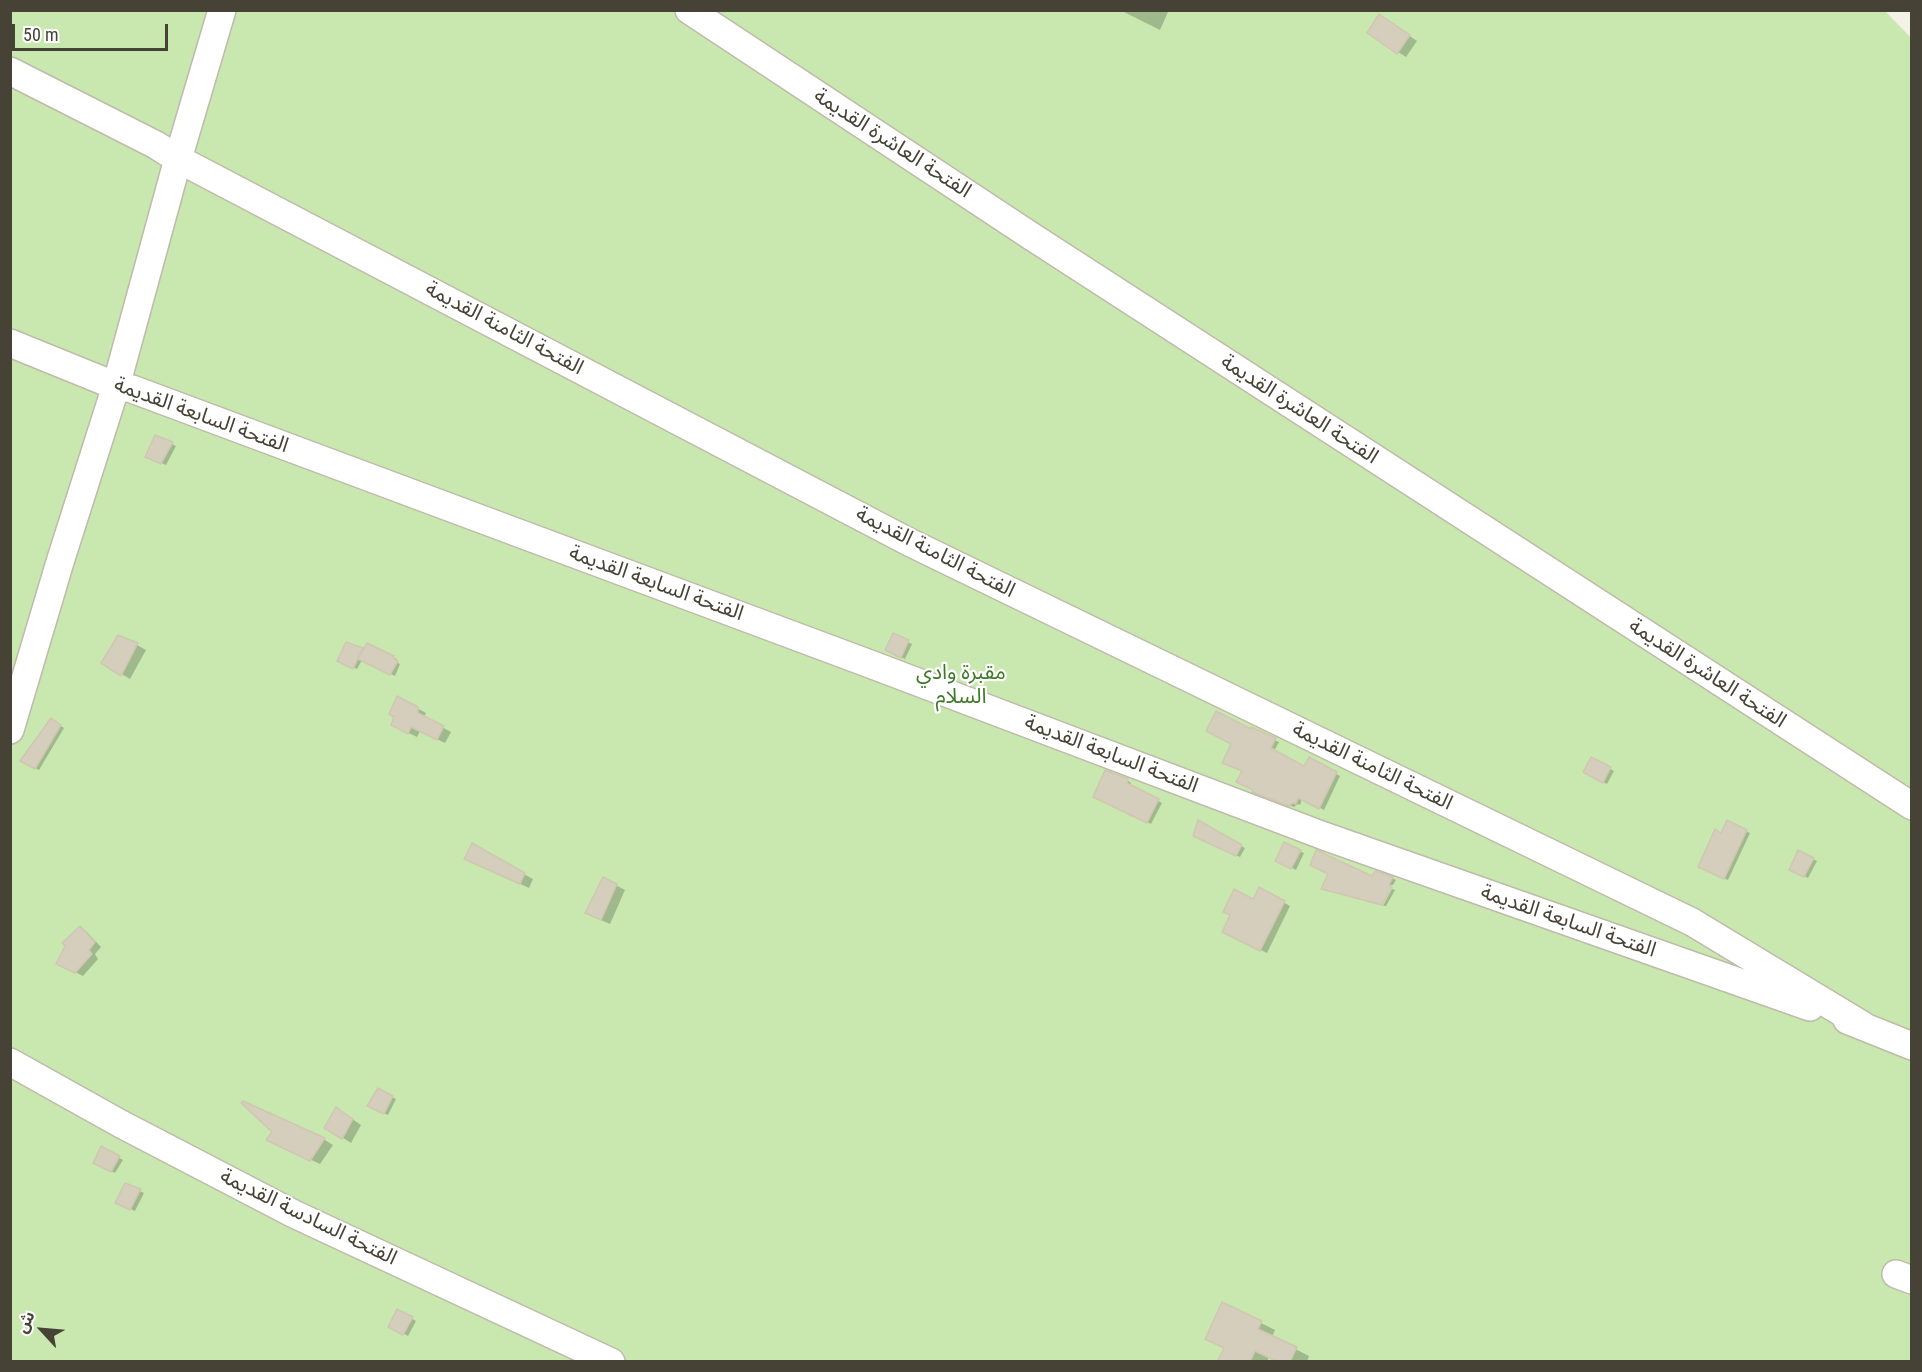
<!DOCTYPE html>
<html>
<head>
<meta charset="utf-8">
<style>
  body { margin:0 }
  #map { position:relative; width:1922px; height:1372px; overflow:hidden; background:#f4f1e7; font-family:"Roboto Condensed","Noto Sans Arabic",sans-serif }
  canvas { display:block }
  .frame { position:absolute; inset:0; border:12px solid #474236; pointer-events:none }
  .north { position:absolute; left:12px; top:1300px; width:60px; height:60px; -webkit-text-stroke:4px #fff; paint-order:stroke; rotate:296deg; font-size:16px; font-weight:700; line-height:24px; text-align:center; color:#474236 }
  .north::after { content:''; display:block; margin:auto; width:21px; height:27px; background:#474236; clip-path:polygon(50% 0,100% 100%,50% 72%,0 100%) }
  .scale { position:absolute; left:12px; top:24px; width:156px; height:27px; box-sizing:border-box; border:3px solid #474236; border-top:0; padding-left:8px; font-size:18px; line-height:21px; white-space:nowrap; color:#474236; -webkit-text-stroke:4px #fff; paint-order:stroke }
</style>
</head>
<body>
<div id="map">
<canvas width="1922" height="1372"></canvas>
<div class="frame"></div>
<div class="north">ش</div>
<div class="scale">50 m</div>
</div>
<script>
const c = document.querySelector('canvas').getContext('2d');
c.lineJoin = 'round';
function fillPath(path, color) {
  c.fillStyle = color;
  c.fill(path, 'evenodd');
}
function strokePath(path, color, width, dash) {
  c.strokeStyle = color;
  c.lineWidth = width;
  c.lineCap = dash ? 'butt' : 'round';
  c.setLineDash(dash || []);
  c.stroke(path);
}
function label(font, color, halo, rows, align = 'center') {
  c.font = font + ' "Roboto Condensed","Noto Sans Arabic",sans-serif';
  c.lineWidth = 4.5;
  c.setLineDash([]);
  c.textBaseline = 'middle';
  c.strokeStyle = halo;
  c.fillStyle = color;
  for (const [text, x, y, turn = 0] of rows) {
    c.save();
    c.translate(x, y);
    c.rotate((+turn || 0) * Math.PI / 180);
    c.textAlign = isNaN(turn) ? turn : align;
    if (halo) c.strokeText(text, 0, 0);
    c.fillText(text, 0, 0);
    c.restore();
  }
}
fillPath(new Path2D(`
  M 10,11 L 1885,11 L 1912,39 L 1911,1361 L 11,1361 Z`), '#c9e8b0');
fillPath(new Path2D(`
  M 1120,10 L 1167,10 L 1168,12 L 1160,30 Z
  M 1388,21 L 1417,41 L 1406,57 L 1398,52 Z
  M 156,437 L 176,446 L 166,465 L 150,458 Z
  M 893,635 L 912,644 L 905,659 L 890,652 Z
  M 347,643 L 364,651 L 368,645 L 397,659 L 396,662 L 400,664 L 395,676 L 362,660 L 357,669 L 339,660 Z
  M 137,645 L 146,650 L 130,679 L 103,663 Z
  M 398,698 L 426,713 L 424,717 L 451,732 L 445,743 L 420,731 L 417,737 L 400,729 L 396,717 Z
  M 51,720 L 64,728 L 39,770 L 22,761 Z
  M 1251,731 L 1279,742 L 1274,751 L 1304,768 L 1309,759 L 1340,776 L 1324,810 L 1302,799 L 1300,805 L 1298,804 L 1294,807 L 1258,793 L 1243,771 Z
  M 1592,759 L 1614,771 L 1607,784 L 1585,772 Z
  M 1127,780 L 1131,783 L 1130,786 L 1162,803 L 1151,824 L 1095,796 Z
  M 1728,823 L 1750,833 L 1728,880 L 1703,869 Z
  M 1198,837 L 1241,846 L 1245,848 L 1240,857 Z
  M 1285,844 L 1304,853 L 1296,870 L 1277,860 Z
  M 472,846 L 533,879 L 529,888 L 475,863 Z
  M 1799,852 L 1817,861 L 1808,878 L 1791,869 Z
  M 1373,878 L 1392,878 L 1396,880 L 1393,885 L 1391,885 L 1380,905 L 1327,890 Z
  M 604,879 L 625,890 L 610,924 L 596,918 Z
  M 1260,889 L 1290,906 L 1267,953 L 1230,935 L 1254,901 Z
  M 1392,889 L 1395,890 L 1386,906 L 1383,906 Z
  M 81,928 L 87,932 L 101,947 L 95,954 L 98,959 L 83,976 L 65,967 Z
  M 378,1090 L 396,1099 L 388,1115 L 373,1108 Z
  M 243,1102 L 325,1140 L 333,1145 L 320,1164 L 277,1144 L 274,1131 Z
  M 345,1114 L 361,1125 L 351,1143 L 326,1127 Z
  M 102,1148 L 123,1160 L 115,1173 L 95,1162 Z
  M 126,1184 L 144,1193 L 135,1211 L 117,1203 Z
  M 1223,1304 L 1275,1330 L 1272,1337 L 1309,1356 L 1307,1362 L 1278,1362 L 1269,1357 L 1267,1362 L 1219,1362 L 1225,1348 Z
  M 398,1311 L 416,1321 L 408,1336 L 390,1326 Z`), '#0003');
const building = new Path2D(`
  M 1379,14 L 1410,35 L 1397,54 L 1367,33 Z
  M 155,435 L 173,442 L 161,464 L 145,457 Z
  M 893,633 L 909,640 L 901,658 L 885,650 Z
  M 118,635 L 138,643 L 121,676 L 101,663 Z
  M 346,642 L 363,648 L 353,669 L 337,661 Z
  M 367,643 L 394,656 L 393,658 L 398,661 L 390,675 L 358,659 Z
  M 397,696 L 418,707 L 418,713 L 444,726 L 437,740 L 411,727 L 408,734 L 391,725 L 394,717 L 389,714 Z
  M 1216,711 L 1251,729 L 1251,727 L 1276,738 L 1271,748 L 1304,766 L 1309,757 L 1337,772 L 1319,809 L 1298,798 L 1296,804 L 1293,803 L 1289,806 L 1252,792 L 1253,790 L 1236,782 L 1242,771 L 1222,763 L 1231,744 L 1206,731 Z
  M 51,718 L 61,725 L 35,769 L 20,761 Z
  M 1591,757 L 1611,767 L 1603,783 L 1583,772 Z
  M 1105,770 L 1128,779 L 1127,783 L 1159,799 L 1147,823 L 1093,797 Z
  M 1198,820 L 1242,845 L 1236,856 L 1193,836 Z
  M 1727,820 L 1747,830 L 1724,879 L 1698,867 L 1715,829 L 1721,833 Z
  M 1284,842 L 1301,850 L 1291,869 L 1275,861 Z
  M 472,843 L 525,873 L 520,884 L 464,859 Z
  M 1316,850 L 1372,876 L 1375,871 L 1393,877 L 1389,885 L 1392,887 L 1382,905 L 1321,889 L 1328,874 L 1310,865 Z
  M 1798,850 L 1814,858 L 1804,877 L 1789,870 Z
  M 603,877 L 617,884 L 601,920 L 585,913 Z
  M 1259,887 L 1285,901 L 1260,951 L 1222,932 L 1230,915 L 1223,912 L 1234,889 L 1253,899 Z
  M 80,926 L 95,942 L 89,950 L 92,954 L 75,973 L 56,964 L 65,946 L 62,943 Z
  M 378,1088 L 393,1096 L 384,1114 L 367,1106 Z
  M 243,1101 L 305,1129 L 325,1138 L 310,1161 L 266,1140 L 272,1132 L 241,1103 Z
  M 336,1107 L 353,1119 L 342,1139 L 324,1128 Z
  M 101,1146 L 120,1156 L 111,1172 L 93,1163 Z
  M 125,1183 L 141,1189 L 130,1210 L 115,1203 Z
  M 1222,1302 L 1262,1321 L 1258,1329 L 1297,1347 L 1290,1362 L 1278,1362 L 1255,1351 L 1250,1362 L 1217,1362 L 1224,1348 L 1205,1339 Z
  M 397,1309 L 413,1317 L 403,1335 L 388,1327 Z`);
fillPath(building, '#d5cebc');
strokePath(building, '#d0c7b0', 1.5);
const minor = new Path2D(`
  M 689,10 L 1031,236 L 1912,806
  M 10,71 L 156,145 L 178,159 L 909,542 L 1692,922 L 1864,1026
  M 10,343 L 116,386 L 132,389 L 870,664 L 1324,836 L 1810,1007
  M 10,730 L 60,562 L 116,386 L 178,159 L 222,10
  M 1847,1020 L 1912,1046
  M 10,1062 L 121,1124 L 294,1214 L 611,1362
  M 1896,1274 L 1912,1280`);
strokePath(minor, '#bfbaaa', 30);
strokePath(minor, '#fff', 27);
label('21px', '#474236', '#fff', [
  ["الفتحة العاشرة القديمة",892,144,33],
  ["الفتحة الثامنة القديمة",504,329,28],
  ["الفتحة العاشرة القديمة",1299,410,33],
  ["الفتحة السابعة القديمة",201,416,20],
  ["الفتحة الثامنة القديمة",935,553,27],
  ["الفتحة السابعة القديمة",656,584,20],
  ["الفتحة العاشرة القديمة",1707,674,33],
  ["الفتحة السابعة القديمة",1111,755,21],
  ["الفتحة الثامنة القديمة",1372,767,26],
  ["الفتحة السابعة القديمة",1568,922,19],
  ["الفتحة السادسة القديمة",308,1218,26]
]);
label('21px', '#3f7928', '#fff', [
  ["مقبرة وادي",961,674],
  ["السلام",961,698]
]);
</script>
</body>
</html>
